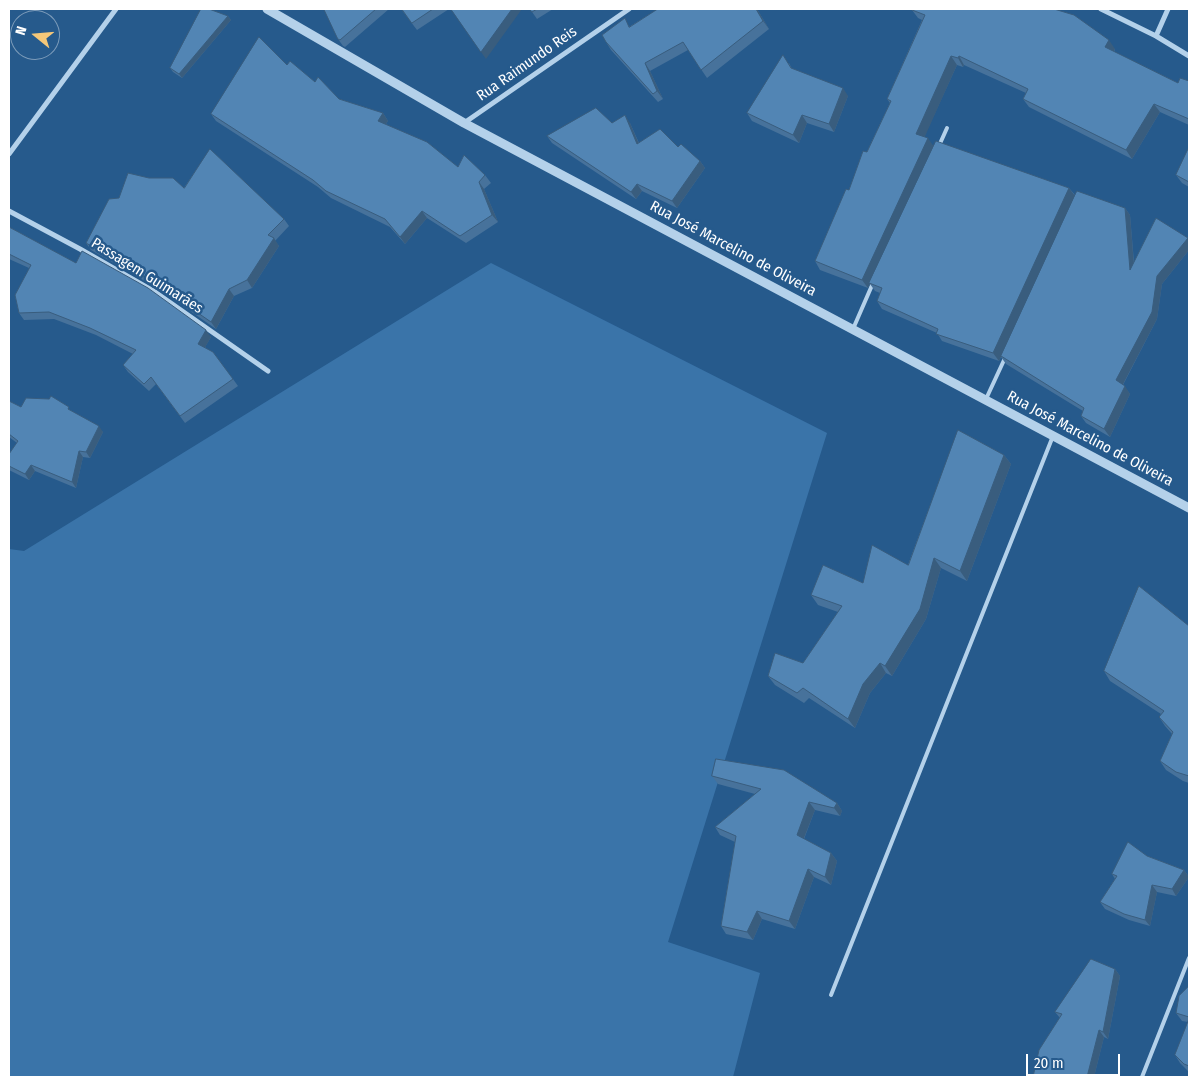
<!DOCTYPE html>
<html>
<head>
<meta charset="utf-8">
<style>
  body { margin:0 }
  #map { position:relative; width:1198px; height:1086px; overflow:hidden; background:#265a8c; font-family:"Fira Sans Condensed",sans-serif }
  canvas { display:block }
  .frame { position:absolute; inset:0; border:10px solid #fff; pointer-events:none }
  .north { position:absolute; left:10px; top:10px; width:50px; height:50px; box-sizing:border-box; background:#265a8c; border:1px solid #7d9cba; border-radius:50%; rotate:287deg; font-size:14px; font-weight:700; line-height:20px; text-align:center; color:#fff }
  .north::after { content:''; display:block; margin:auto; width:18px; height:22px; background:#f4c779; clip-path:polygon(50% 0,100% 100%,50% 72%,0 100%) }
  .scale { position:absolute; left:1026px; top:1054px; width:94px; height:22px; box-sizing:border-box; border:2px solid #fff; border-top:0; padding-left:6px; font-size:15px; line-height:18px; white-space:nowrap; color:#fff; -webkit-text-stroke:4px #265a8c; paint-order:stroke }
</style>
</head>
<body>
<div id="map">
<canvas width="1198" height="1086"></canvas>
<div class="frame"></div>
<div class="north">N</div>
<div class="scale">20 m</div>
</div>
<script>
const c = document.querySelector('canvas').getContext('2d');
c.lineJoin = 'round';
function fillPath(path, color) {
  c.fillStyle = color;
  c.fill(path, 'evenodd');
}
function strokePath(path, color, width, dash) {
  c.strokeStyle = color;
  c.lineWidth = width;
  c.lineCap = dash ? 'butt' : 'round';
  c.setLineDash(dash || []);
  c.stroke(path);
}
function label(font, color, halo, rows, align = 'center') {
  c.font = font + ' "Fira Sans Condensed",sans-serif';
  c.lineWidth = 5;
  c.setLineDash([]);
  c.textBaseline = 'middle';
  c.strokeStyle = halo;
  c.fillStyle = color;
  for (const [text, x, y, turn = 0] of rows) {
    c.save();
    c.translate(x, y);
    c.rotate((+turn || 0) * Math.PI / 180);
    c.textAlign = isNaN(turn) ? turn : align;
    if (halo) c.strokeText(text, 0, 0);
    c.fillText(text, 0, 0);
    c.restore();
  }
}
fillPath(new Path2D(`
  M 491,263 L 827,433 L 668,942 L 760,973 L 733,1077 L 9,1077 L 9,549 L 24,551 Z`), '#3a74a9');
strokePath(new Path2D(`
  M 938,148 L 947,128
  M 853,329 L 873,283
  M 986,399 L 1005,358
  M 831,995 L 1053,436
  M 1142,1077 L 1189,958`), '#b4d1ea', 4);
strokePath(new Path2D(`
  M 1101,9 L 1156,36 L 1189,56
  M 1156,36 L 1168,9
  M 464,123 L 629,9
  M 9,154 L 116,9
  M 9,211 L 80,249 L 155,292 L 268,371`), '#b4d1ea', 5);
strokePath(new Path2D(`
  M 267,9 L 464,123 L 1189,508`), '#b4d1ea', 9);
fillPath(new Path2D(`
  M 324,9 L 389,9 L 345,47 L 343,46 L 338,39 Z
  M 401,9 L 449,9 L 417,30 Z
  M 530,9 L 553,9 L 537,19 Z
  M 658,9 L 757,9 L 769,29 L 707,78 L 688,50 L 650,71 L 663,99 L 658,102 L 611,50 L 606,42 Z
  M 912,10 L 1115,49 L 1114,52 L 1178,83 L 1189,81 L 1189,125 L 1160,112 L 1132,159 L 1029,107 L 1023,99 L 1026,93 L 964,65 L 963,67 L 957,65 L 924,137 L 933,146 L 1069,188 L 1075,195 L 1125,208 L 1130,215 L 1134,262 L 1188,238 L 1189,240 L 1189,250 L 1162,284 L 1157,319 L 1123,385 L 1130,394 L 1110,437 L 1086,423 L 1081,416 L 1083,411 L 1006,364 L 1001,357 L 999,361 L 942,341 L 937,333 L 882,309 L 877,301 L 880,293 L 875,291 L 870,284 L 868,288 L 820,270 L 815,261 L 890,103 L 887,99 L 922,20 L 918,18 Z
  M 228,16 L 231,20 L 182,78 L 173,72 L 170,68 Z
  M 789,63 L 792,69 L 848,96 L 834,132 L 807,123 L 799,143 L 752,121 L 747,113 Z
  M 287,65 L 315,82 L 339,99 L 383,113 L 388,121 L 386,124 L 458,167 L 485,175 L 491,183 L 484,189 L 498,222 L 466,243 L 427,218 L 405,244 L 390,227 L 331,198 L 318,187 L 216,121 L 211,114 Z
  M 612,123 L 630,123 L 639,143 L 678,147 L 700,161 L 705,168 L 677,208 L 642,191 L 636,199 L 552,143 L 547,136 Z
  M 1189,147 L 1189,187 L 1182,183 L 1176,175 Z
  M 184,188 L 284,219 L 289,226 L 275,241 L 279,246 L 252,288 L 234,296 L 216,329 L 157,288 L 91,250 L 86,243 L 119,198 Z
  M 9,227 L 211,337 L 205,347 L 233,379 L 238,386 L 185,423 L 156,384 L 149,391 L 128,372 L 123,365 L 133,354 L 96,335 L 54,319 L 24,320 L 19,313 L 29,268 L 9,259 Z
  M 9,401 L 21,407 L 72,411 L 103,432 L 90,458 L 83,457 L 76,488 L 35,471 L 29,480 L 9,470 L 9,454 L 17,443 L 9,437 Z
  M 1004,455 L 1011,464 L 967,581 L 941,568 L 926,619 L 892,676 L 886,673 L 870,693 L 855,728 L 809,698 L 804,703 L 775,685 L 768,676 L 803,663 L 838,612 L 818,605 L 811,595 L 863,583 L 908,565 Z
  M 1189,626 L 1189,783 L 1183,781 L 1166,770 L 1160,761 L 1172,734 L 1165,726 L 1159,717 L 1161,714 L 1110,681 L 1104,671 Z
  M 712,776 L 837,803 L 842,811 L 840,816 L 815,810 L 804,839 L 831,853 L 837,861 L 831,885 L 814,877 L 795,929 L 762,919 L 753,940 L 726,934 L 721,926 L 735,842 L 720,835 L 715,827 L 755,794 L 718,784 Z
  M 1147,856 L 1184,870 L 1189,877 L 1176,896 L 1157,892 L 1150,926 L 1129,920 L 1105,909 L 1100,902 L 1115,879 L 1112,874 Z
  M 1115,969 L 1120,976 L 1108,1039 L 1104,1037 L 1094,1077 L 1033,1077 L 1060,1018 L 1055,1012 Z
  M 1189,986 L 1189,1072 L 1180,1063 L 1175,1055 L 1188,1022 L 1182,1021 L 1176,1013 Z`), '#47729b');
fillPath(new Path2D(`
  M 512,9 L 522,9 L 486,59 L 481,52 Z
  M 756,9 L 757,9 L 769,29 L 763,21 Z
  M 228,16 L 231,20 L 182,78 L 179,74 Z
  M 1109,40 L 1115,49 L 1111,56 L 1105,47 Z
  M 951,56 L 957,65 L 922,143 L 916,134 Z
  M 959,56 L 964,65 L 963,67 L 958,58 Z
  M 645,63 L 650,71 L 663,99 L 657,91 Z
  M 843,88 L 848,96 L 834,132 L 829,124 Z
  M 1154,104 L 1160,112 L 1132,159 L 1126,150 Z
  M 383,113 L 388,121 L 383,128 L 378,121 Z
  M 625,115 L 630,123 L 642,151 L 637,144 Z
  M 802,115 L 807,123 L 799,143 L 793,135 Z
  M 928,138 L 934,147 L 868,288 L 862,280 Z
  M 700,161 L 705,168 L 677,208 L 672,201 Z
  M 479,182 L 484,189 L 498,222 L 492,215 Z
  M 637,184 L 642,191 L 636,199 L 631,192 Z
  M 1069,188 L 1075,196 L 999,361 L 993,353 Z
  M 1125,208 L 1130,215 L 1135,278 L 1130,270 Z
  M 422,211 L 427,218 L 405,244 L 400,237 Z
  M 274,238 L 279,246 L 252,288 L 247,280 Z
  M 1188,238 L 1189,240 L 1189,250 L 1162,284 L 1157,319 L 1121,388 L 1116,380 L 1157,276 Z
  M 229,289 L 234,296 L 216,329 L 211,322 Z
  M 206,330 L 211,337 L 203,351 L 198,344 Z
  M 1125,386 L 1130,394 L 1110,437 L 1104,429 Z
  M 99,426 L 103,432 L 90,458 L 86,452 Z
  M 79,451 L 83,457 L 76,488 L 72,482 Z
  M 1004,455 L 1011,464 L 967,581 L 960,571 Z
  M 31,465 L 35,471 L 29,480 L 25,474 Z
  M 934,558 L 941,568 L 926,619 L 892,676 L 885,666 Z
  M 880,663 L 886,673 L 870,693 L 855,728 L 848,719 L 863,684 Z
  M 809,802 L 815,810 L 802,843 L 797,835 Z
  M 837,803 L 842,811 L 840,816 L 834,808 Z
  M 831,853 L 837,861 L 831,885 L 825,877 Z
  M 808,869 L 814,877 L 795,929 L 789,921 Z
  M 1184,870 L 1189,877 L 1176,896 L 1172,889 Z
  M 1152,885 L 1157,892 L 1150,926 L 1145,920 Z
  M 757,911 L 762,919 L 753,940 L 747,932 Z
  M 1115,969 L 1120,976 L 1108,1039 L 1103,1032 Z
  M 1099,1030 L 1104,1037 L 1094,1077 L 1087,1077 Z`), '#395d7e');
const building = new Path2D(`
  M 201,9 L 209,9 L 228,16 L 179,74 L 170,68 Z
  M 324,9 L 376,9 L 340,40 L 338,39 Z
  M 402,9 L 433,9 L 412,23 Z
  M 451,9 L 512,9 L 481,52 Z
  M 530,9 L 537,9 L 532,12 Z
  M 658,9 L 756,9 L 763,21 L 701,70 L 683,42 L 645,63 L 657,91 L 653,94 L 606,42 L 602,35 L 625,18 L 629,27 Z
  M 913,9 L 1054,9 L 1074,15 L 1109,40 L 1105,47 L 1178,83 L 1180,78 L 1189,81 L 1189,119 L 1154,104 L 1126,150 L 1023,99 L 1028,89 L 959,56 L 958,58 L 951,56 L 916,134 L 928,138 L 862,280 L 815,261 L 846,189 L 849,190 L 863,151 L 867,152 L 891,101 L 887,99 L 925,15 L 912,10 Z
  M 259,37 L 287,65 L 290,61 L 315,82 L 318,77 L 339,99 L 383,113 L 378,121 L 427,142 L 458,167 L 464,155 L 485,175 L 479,182 L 492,215 L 460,236 L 422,211 L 400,237 L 385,219 L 326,191 L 313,180 L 211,114 Z
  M 783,55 L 791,68 L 843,88 L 829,124 L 802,115 L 793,135 L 747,113 Z
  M 596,108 L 612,123 L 625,115 L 637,144 L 660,129 L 678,147 L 681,144 L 700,161 L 672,201 L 637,184 L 631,192 L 547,136 Z
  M 936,141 L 1069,188 L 993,353 L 936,334 L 938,329 L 877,301 L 882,288 L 869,283 Z
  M 1189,147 L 1189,182 L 1176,175 Z
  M 210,149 L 284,219 L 268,235 L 274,238 L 247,280 L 229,289 L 211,322 L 152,281 L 86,243 L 109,199 L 119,198 L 128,173 L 149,178 L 173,178 L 184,188 Z
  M 1077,191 L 1125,208 L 1130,270 L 1156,218 L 1188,238 L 1157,276 L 1152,312 L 1116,380 L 1125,386 L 1104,429 L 1081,416 L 1084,408 L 1001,356 Z
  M 9,227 L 76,263 L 82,251 L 148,288 L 206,330 L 198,344 L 213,352 L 233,379 L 180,416 L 151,377 L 144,384 L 123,365 L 136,350 L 90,328 L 49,312 L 19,313 L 15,295 L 31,265 L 9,254 Z
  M 51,396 L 69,407 L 68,409 L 99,426 L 86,452 L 79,451 L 72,482 L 31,465 L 25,474 L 9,466 L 9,454 L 18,441 L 9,434 L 9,401 L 21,407 L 26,398 L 49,399 Z
  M 958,430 L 1004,455 L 960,571 L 934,558 L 920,609 L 885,666 L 880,663 L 863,684 L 848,719 L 803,688 L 797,693 L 768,676 L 775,653 L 803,663 L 842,606 L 811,595 L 823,565 L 863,583 L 872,545 L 908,565 Z
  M 1139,586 L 1189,626 L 1189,776 L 1176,772 L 1160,761 L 1173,732 L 1159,717 L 1164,711 L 1104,671 Z
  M 716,759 L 784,770 L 837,803 L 834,808 L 809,802 L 797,835 L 831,853 L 825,877 L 808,869 L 789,921 L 757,911 L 747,932 L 721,926 L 736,836 L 715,827 L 761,789 L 712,776 Z
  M 1128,842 L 1147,856 L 1184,870 L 1172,889 L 1152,885 L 1145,920 L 1124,914 L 1100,902 L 1117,876 L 1112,874 Z
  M 1091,959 L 1115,969 L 1103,1032 L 1099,1030 L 1087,1077 L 1033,1077 L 1039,1050 L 1062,1014 L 1055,1012 Z
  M 1189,986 L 1189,1017 L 1176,1013 L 1179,996 Z
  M 1189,1019 L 1189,1066 L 1184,1064 L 1175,1055 Z`);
fillPath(building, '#5285b4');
strokePath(building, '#395d7e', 1);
label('15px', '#fff', '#265a8c', [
  ["Rua Raimundo Reis",527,64,-35],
  ["Rua José Marcelino de Oliveira",733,249,28],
  ["Passagem Guimarães",147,276,32],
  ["Rua José Marcelino de Oliveira",1090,439,28]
]);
</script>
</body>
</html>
